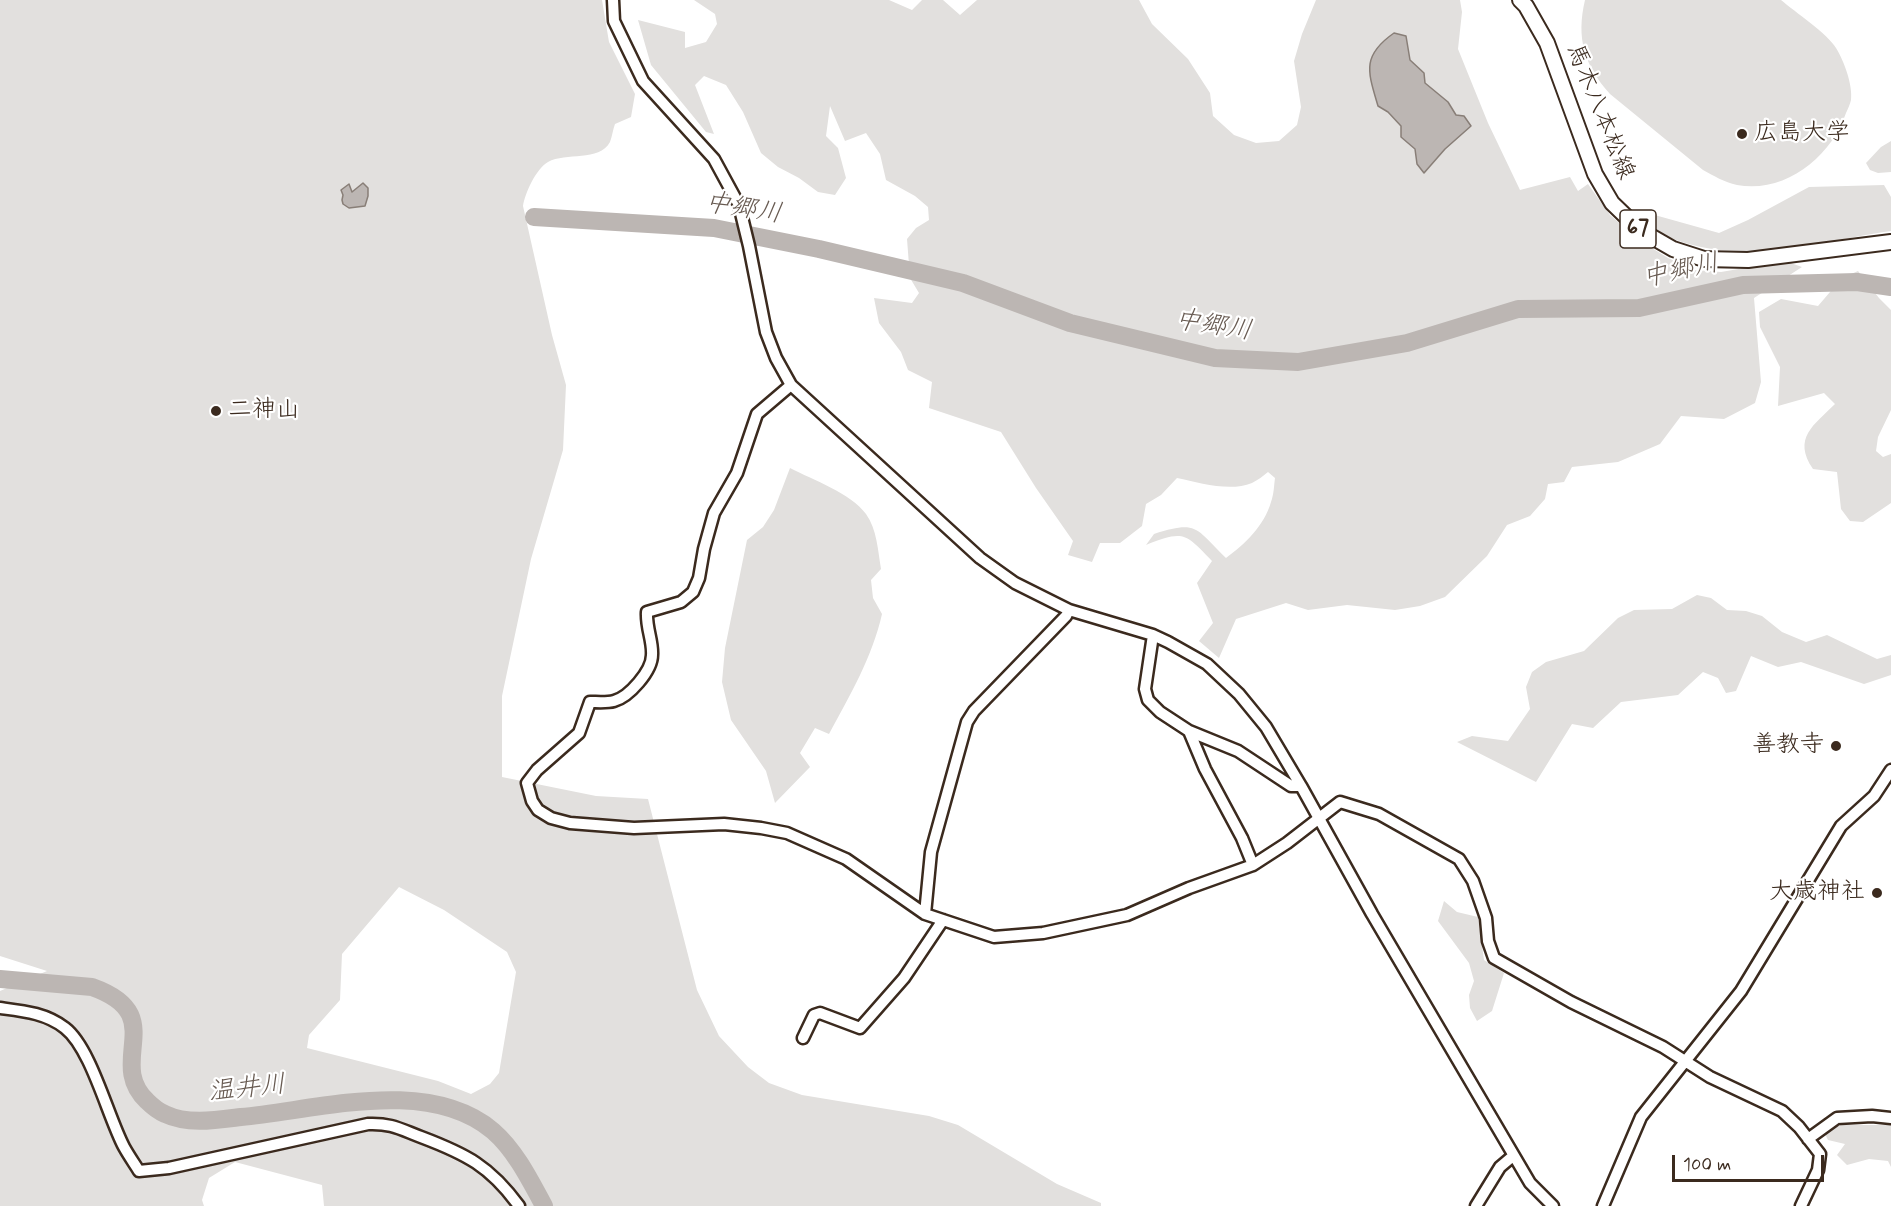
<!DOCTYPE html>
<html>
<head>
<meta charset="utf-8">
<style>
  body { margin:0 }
  #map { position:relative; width:1891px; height:1206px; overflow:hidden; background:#fff; font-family:Mynerve,sans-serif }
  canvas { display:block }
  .scale { position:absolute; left:1672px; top:1155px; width:152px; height:27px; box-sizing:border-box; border:3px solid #3b2a1e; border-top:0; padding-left:8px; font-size:18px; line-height:21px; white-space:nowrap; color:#3b2a1e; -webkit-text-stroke:4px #fff; paint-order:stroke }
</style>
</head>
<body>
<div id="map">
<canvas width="1891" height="1206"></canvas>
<div class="scale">100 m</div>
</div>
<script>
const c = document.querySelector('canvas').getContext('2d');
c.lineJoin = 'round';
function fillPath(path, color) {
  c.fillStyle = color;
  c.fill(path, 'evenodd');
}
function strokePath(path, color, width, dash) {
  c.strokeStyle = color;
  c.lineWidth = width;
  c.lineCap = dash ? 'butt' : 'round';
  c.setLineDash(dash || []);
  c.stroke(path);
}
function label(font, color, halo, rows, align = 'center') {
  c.font = font + ' Mynerve,"Klee One",sans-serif';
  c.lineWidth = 4.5;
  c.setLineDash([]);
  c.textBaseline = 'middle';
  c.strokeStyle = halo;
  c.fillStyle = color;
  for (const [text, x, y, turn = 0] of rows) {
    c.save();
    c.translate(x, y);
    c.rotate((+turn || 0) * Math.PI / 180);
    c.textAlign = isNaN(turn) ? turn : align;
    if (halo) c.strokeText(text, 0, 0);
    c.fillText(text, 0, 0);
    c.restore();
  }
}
fillPath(new Path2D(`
  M 0,0 L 602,0 L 609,42 L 635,94 L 631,117 L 615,124 C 613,129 612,137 610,142 C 599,162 566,152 548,162 C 536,169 525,193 523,206 L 552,335 L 566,385 L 563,450 L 531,559 L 502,696 L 502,777 L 596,796 L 648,799 L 697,990 L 719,1036 L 748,1067 L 769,1083 L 802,1095 L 929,1116 L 958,1125 L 1057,1184 L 1101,1203 L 1101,1206 L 324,1206 L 322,1185 L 235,1162 L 209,1178 L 202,1200 L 204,1206 L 0,1206 L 0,991 L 47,971 L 0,956 ZM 399,887 L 444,910 L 507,952 L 516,972 L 499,1073 L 490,1084 L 471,1094 L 438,1081 L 307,1048 L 309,1035 L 340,1000 L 342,954 Z
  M 694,0 L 889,0 L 912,10 L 922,0 L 943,0 L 960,15 L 977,0 L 1139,0 L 1152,24 L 1188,59 L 1210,93 L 1213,116 L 1234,135 L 1256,143 L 1279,141 L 1297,125 L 1301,107 L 1294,61 L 1302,34 L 1316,0 L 1460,0 L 1462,12 L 1458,49 L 1488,123 L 1520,190 L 1570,177 L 1578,191 L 1588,184 L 1610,215 L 1639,240 L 1668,258 L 1695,270 L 1721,272 L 1785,261 L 1802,267 L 1754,298 L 1761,382 L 1755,403 L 1724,419 L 1681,416 L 1660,444 L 1618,462 L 1572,467 L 1564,482 L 1548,484 L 1545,499 L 1530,516 L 1507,525 L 1487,556 L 1445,597 L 1420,606 L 1395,610 L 1347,605 L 1308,610 L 1286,603 L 1236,619 L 1219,658 L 1199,641 L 1213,623 L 1197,583 L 1212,561 C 1185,533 1184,530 1146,545 L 1154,534 C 1198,520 1195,528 1226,558 C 1245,544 1264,526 1271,502 C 1274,494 1274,485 1275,478 L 1268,472 C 1263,476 1258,480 1252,483 C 1230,492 1200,483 1177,478 L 1161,495 L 1146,504 L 1142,526 L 1120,543 L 1100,543 L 1092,562 L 1068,555 L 1073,541 L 1036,488 L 1001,432 L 929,408 L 932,382 L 908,370 L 901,352 L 879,323 L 874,298 L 912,303 L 919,293 L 910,278 L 907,239 L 916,228 L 929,220 L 928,207 L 915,196 L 886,180 L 880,154 L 866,133 L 845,141 L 830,106 L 826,136 L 838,148 L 846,178 L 835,195 L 818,192 L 799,178 L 778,167 L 761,153 L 743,112 L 726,85 L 704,76 L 695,85 L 714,134 L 706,132 L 651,65 L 638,20 L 685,32 L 685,48 L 706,42 L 717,24 L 715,14 ZM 1406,36 L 1410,60 L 1424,73 L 1425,83 L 1448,102 L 1456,116 L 1445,149 L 1424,172 L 1417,164 L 1415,149 L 1401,137 L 1401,126 L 1388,112 L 1378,106 Z
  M 1585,0 L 1781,0 C 1795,12 1828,34 1836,48 C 1844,61 1853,85 1851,100 C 1850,104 1848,109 1846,113 C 1831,157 1785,194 1737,185 C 1724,182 1714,176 1703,170 L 1610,94 C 1584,65 1576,38 1585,0 Z
  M 1891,141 L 1891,172 L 1878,173 L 1870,170 L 1866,163 L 1881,147 Z
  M 1884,185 L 1891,197 L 1891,231 C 1822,241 1744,265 1676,240 C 1664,235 1652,226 1640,219 L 1644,212 L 1719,233 L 1748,220 L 1809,187 Z
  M 1858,271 L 1879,298 L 1891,310 L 1891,410 L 1878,437 L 1876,451 L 1883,457 L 1891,454 L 1891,503 L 1863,522 L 1850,521 L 1841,509 L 1837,472 L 1813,469 C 1792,438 1814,425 1835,404 L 1824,393 L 1778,406 L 1780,367 L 1760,327 L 1759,312 L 1781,299 L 1818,306 L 1842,278 Z
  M 790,468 C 813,480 851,493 866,514 C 877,529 878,551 881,569 L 871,580 L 873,598 L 882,614 C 872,658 850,695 829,734 L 815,728 L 800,753 L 810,767 L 775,803 L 766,771 L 731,720 L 722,682 L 725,648 L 747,540 L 763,527 L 774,510 Z
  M 1697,595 L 1711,598 L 1727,610 L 1746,611 L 1762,616 L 1782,632 L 1806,642 L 1827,635 L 1877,659 L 1891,655 L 1891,675 L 1864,684 L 1801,662 L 1778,667 L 1751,656 L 1736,691 L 1726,693 L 1718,678 L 1703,672 L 1678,695 L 1621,702 L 1593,728 L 1572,724 L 1536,782 L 1457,742 L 1472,736 L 1508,741 L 1530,709 L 1526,687 L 1532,672 L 1546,662 L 1584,651 L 1618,618 L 1634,610 L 1672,609 Z
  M 1444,901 L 1457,912 L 1478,917 L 1484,960 L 1504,973 L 1492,1011 L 1477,1021 L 1470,1008 L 1469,995 L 1474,981 L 1469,963 L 1438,921 Z
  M 1841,1125 L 1891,1125 L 1891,1167 L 1888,1161 L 1869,1159 L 1847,1165 L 1837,1155 L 1845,1144 L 1828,1140 L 1824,1132 Z`), '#e2e0de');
const water = new Path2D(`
  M 1394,33 L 1406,36 L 1410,60 L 1424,73 L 1425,83 L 1448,102 L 1456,115 L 1464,116 L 1471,126 L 1445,149 L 1424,173 L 1417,164 L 1415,149 L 1401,137 L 1401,126 L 1388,112 L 1378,106 C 1368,72 1361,56 1394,33 Z
  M 363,183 L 368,188 L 368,196 L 365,206 L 349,208 L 343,204 L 342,200 L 343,195 L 341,190 L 349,184 L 352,192 Z`);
fillPath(water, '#bcb6b3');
strokePath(water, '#887e77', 1.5);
strokePath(new Path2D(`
  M 534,217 L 714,228 L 819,249 L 963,283 L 1070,323 L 1215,358 L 1298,362 L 1407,343 L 1518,309 L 1639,308 L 1743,285 L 1857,282 L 1891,287
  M 0,979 L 92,987 C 171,1015 105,1061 147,1101 C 152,1106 158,1111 165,1114 C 188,1125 217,1120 241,1117 C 318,1110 428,1076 493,1131 C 515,1150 530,1180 544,1206`), '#bcb6b3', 18);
const minor = new Path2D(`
  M 613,0 L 614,21 L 643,81 L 714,159 L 739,205 L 749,246 L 766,332 L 776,358 L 791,385 L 980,558 L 1015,583 L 1069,610 L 1153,635 L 1168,642 L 1207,664 L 1239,694 L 1266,727 L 1301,786 L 1372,914 L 1530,1183 L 1553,1206
  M 791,385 L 757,414 L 737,473 L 714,513 L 704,549 L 699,578 L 693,592 L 681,602 L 647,612 C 646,628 653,641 652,655 C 652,671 629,697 614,701 C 607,703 597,702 590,702 L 579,733 L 537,770 L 527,783 L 532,801 L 538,810 L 551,818 L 570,823 L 634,828 L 724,824 L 761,828 L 787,833 L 846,859 L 925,914 L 994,937 L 1043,933 L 1127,915 L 1189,888 L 1253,865 L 1287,843 L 1340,802 L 1379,814 L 1459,859 L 1473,881 L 1486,918 L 1488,941 L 1494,958 L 1571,1002 L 1663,1047 L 1710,1077 L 1782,1111 L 1799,1127 L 1820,1154 L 1818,1170 L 1801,1206
  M 1153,635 L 1145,689 L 1148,700 L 1160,712 L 1189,731 L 1205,769 L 1242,838 L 1253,865
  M 1189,731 L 1238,751 L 1291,786 L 1301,786
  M 925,914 L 931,852 L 967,722 L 974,711 L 1066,616 L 1069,610
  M 0,1008 C 23,1011 46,1013 65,1028 C 91,1048 108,1117 124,1147 C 129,1156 134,1163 139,1171 L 169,1168 L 368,1124 C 391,1123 400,1129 421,1137 C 466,1154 490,1166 519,1206
  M 803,1038 L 814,1015 L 820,1013 L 860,1028 L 904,978 L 943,920
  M 1808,1139 L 1837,1118 L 1872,1116 L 1891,1118
  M 1476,1206 L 1500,1167 L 1513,1156
  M 1603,1206 L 1641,1117 L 1741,991 L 1841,826 L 1874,796 L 1891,770`);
const major = new Path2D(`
  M 1520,0 L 1526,6 L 1547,43 L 1595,174 L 1612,203 L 1640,230 L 1673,249 L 1704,259 L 1748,260 L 1891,242`);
strokePath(minor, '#3b2a1e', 15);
strokePath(major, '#3b2a1e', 18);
strokePath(minor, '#fff', 10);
strokePath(major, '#fff', 14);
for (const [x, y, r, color] of [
  [1742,134,6,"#3b2a1e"],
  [216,411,6,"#3b2a1e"],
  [1836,746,6,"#3b2a1e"],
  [1877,893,6,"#3b2a1e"]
]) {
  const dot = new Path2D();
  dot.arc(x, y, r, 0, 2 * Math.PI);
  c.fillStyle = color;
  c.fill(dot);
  strokePath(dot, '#fff', 2);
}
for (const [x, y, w] of [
  [1638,229,36]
]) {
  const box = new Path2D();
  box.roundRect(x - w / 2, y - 19, w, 38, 4.5);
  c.fillStyle = '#fff';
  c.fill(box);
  strokePath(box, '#3b2a1e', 1.5);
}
label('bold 22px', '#3b2a1e', null, [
  ["67",1638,229]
]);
label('24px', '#3b2a1e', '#fff', [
  ["馬木八本松線",1599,112,68]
]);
label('24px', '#3b2a1e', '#fff', [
  ["広島大学",1754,134],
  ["二神山",228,411],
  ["善教寺",1824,746,"right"],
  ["大歳神社",1865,893,"right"]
], 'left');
label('italic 26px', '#685b52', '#fff', [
  ["中郷川",743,210,9],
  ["中郷川",1681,272,-12],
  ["中郷川",1213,327,9],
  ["温井川",247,1090,-6]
]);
</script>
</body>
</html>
